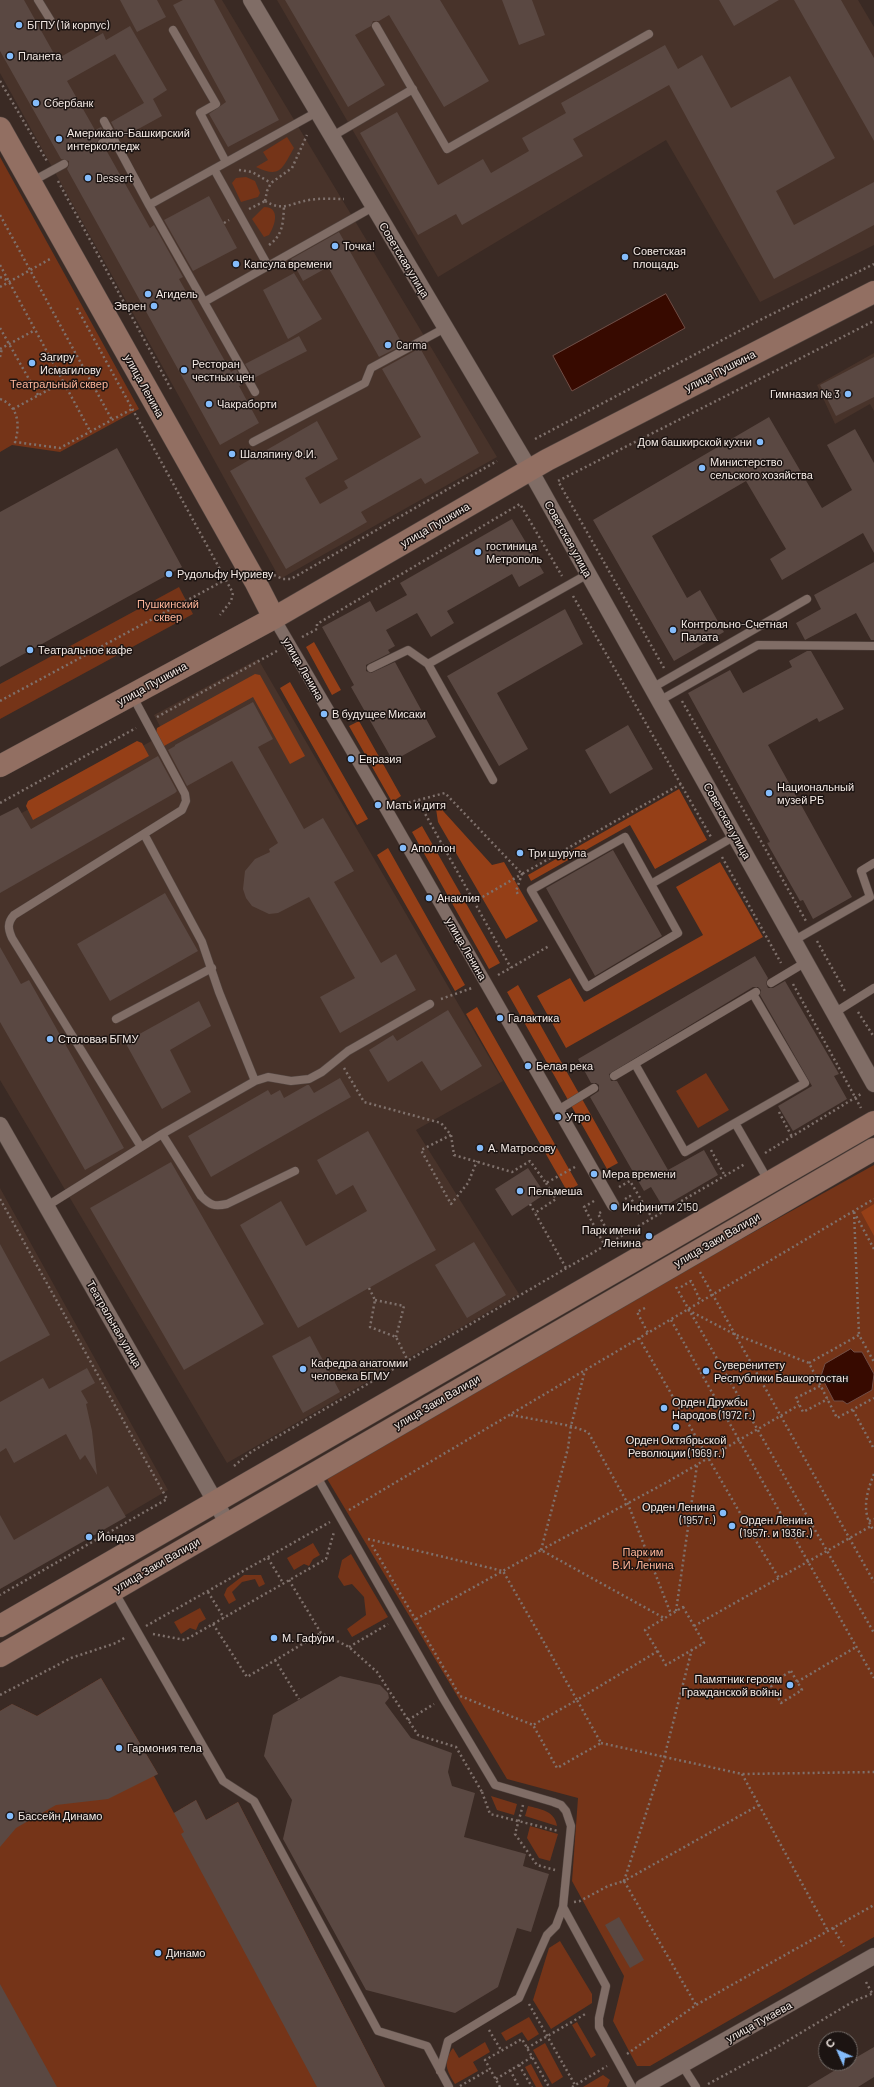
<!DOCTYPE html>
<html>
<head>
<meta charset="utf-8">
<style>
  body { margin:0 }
  #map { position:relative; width:874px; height:2087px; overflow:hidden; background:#3a2a24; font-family:Barlow,sans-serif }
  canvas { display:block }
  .north { position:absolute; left:818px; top:2031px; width:40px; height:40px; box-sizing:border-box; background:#1c1412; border:1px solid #726a66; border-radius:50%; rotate:315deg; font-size:11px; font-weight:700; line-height:16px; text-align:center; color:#f4eae5 }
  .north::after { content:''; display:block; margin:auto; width:14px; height:18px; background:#84bcfb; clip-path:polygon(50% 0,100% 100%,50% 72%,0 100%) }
</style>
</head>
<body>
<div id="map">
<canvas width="874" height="2087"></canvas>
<div class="north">С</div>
</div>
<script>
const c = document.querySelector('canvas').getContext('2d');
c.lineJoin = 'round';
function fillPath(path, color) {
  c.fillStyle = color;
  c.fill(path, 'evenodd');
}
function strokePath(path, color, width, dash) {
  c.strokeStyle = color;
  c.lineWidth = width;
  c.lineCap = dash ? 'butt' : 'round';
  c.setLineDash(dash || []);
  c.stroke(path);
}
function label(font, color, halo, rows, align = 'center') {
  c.font = font + ' Barlow,sans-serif';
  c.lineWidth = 3;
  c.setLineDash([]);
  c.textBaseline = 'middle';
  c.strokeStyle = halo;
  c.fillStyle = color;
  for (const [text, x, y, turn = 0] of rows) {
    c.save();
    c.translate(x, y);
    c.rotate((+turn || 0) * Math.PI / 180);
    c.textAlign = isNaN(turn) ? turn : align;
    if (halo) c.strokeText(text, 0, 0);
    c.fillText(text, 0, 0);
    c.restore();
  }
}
fillPath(new Path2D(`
  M 0,0 L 222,0 L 497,457 L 280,579 L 0,73 Z
  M 277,0 L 858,0 L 874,27 L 874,245 L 760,302 L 666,140 L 438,277 Z
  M 874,353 L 874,411 L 870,404 L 835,424 L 817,385 Z
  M 258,659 L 503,1081 L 416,1130 L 519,1294 L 227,1463 L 0,1080 L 0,825 L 164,734 L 154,715 Z
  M 0,1188 L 168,1490 L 0,1589 Z`), '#48332a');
fillPath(new Path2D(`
  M 287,137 L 294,148 C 282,168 281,179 256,167 L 268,160 L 263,152 Z
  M 0,157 L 139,409 L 60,452 L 12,445 L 0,452 Z
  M 246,177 L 255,181 L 260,193 L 258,197 L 241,202 L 232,183 L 236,178 Z
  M 264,207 C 281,207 275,226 269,235 L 264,237 L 252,219 Z
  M 179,587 L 193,614 L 0,719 L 0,684 Z
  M 706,1073 L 729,1110 L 698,1128 L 676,1091 Z
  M 874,1165 L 874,1937 L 650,2066 L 637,2066 L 613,2021 L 624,1976 L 572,1881 L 578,1798 L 507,1779 L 323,1472 Z
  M 313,1543 L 320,1555 L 313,1559 L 309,1566 L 304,1564 L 294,1570 L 287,1558 Z
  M 351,1554 L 388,1617 L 352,1637 L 347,1629 L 366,1615 L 364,1597 L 352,1584 L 344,1586 L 338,1577 L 342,1560 Z
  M 244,1575 L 261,1575 L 265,1584 L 259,1587 L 255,1579 L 242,1582 L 232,1592 L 236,1600 L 229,1604 L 224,1595 L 227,1588 Z
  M 200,1608 L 206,1619 L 199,1623 L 196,1630 L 190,1628 L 181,1634 L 174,1622 Z
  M 101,1678 L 158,1774 L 154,1776 L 174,1813 L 196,1800 L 206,1820 L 238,1802 L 385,2087 L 0,2087 L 0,1711 L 12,1704 L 37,1716 Z
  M 491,1796 L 517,1804 L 514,1815 L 497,1810 Z
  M 528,1806 C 540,1809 555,1811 557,1826 L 525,1816 Z
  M 530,1826 L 558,1834 L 550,1861 L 539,1858 L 527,1838 Z
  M 560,1941 L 592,1994 L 592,2003 L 551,2029 L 533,2000 L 549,1948 Z
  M 529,2017 L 539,2034 L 528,2041 L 522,2032 L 506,2041 L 501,2033 Z
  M 577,2022 L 596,2055 L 591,2058 L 572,2025 Z
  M 485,2042 L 490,2052 L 473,2062 L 478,2071 L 455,2084 C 447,2071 442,2062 453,2048 L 459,2058 Z
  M 545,2043 L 563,2077 L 552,2084 L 533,2050 Z
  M 531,2064 L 543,2087 L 536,2087 L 525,2067 Z
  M 603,2075 L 610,2080 L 607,2087 L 583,2087 Z`), '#753418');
fillPath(new Path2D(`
  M 314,642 L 341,690 L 332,695 L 306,647 Z
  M 255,674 L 260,675 L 305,756 L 290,764 L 253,697 L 164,746 L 156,733 L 157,728 Z
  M 290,682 L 368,819 L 357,825 L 280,688 Z
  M 359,721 L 401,796 L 392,802 L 349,726 Z
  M 137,741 L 142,743 L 149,756 L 33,820 L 26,806 L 28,801 Z
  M 679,789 L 707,840 L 655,869 L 630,825 L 531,881 L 528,875 Z
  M 435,802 L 492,865 L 504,862 L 538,921 L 506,939 L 438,822 Z
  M 422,826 L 500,963 L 489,969 L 412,832 Z
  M 388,848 L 465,985 L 455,991 L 377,855 Z
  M 720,862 L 763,937 L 566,1048 L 537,996 L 570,978 L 584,1002 L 703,935 L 676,887 Z
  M 518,985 L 618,1163 L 607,1169 L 507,992 Z
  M 477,1007 L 578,1185 L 567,1191 L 466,1014 Z
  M 874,1204 L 874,1236 L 861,1212 Z`), '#953f17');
const water = new Path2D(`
  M 666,294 L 685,328 L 572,391 L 553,356 Z
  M 851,1349 L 854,1352 L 862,1352 L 874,1374 L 872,1390 L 847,1404 L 843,1401 L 834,1401 L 821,1376 L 825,1364 Z`);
fillPath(water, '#370a00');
strokePath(water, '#704d45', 1);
fillPath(new Path2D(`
  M 0,0 L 24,0 L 57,59 L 103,33 L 106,40 L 130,26 L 167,90 L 153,99 L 162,116 L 120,139 L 111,122 L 144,103 L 115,54 L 67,81 L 95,130 L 101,127 L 105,135 L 98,140 L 97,146 L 101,148 L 105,148 L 150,228 L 154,225 L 183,277 L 179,279 L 231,372 L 236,369 L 244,384 L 239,386 L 259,423 L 220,445 L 67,169 L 69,165 L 69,161 L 61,159 L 0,51 Z
  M 120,0 L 157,0 L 166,17 L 137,32 Z
  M 183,0 L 214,0 L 279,120 L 228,147 L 209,114 L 226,102 L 173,5 Z
  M 285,0 L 440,0 L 489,81 L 444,107 L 389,15 L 379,21 L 373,21 L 371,26 L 355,35 L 385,85 L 348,107 Z
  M 502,0 L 532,0 L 545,35 L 519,45 Z
  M 719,0 L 779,0 L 734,26 Z
  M 794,0 L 841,0 L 874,58 L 874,141 Z
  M 665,45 L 678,69 L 702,55 L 731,108 L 790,76 L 835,158 L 776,191 L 794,225 L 874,182 L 874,225 L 774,279 L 669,85 L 573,139 L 583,156 L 462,225 L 456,214 L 418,235 L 360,133 L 397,112 L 438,185 L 483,159 L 491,173 L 529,151 L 522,138 L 566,113 L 561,103 Z
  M 209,196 L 237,248 L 193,271 L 164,220 Z
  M 339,232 L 403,345 L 379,357 L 328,267 L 303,281 L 291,259 Z
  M 294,273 L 322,319 L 288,339 L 263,290 Z
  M 299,336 L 307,351 L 254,378 L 245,364 Z
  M 420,348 L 479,453 L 425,484 L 421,478 L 361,512 L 367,522 L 286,569 L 230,471 L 317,421 L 338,459 L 305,478 L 320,504 L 348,488 L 344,481 L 421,437 L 382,369 Z
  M 874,357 L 874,397 L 836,416 L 820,385 Z
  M 769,417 L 822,508 L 852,490 L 827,445 L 855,429 L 874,463 L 874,553 L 863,533 L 782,580 L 770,559 L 786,549 L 746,481 L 652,536 L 687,598 L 700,590 L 724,632 L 674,661 L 593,520 Z
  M 117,448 L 182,567 L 0,667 L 0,512 Z
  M 512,519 L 544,573 L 519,587 L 512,574 L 447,611 L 454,623 L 431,637 L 417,613 L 386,630 L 395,646 L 388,650 L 390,653 L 366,665 L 366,671 L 371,673 L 395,662 L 436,737 L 393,761 L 351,687 L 354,685 L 322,627 L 370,601 L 376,612 L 407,595 L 400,583 Z
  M 874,562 L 874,640 L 871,640 L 856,613 L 805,640 L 796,623 L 821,609 L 814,595 Z
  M 565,609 L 583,644 L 497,693 L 528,749 L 499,766 L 447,676 Z
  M 807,651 L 811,651 L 844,709 L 819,722 L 817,718 L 768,745 L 852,897 L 813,919 L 803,900 L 800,901 L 767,843 L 770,842 L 688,693 L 730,670 L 743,693 L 792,667 L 789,661 Z
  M 253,702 L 273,739 L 258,747 L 304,829 L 323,818 L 354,871 L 334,882 L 381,963 L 396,954 L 416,990 L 340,1033 L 320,997 L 355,978 L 309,897 L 278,913 L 269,914 L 252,906 L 246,898 L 243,889 L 245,871 L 255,859 L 270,852 L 269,849 L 278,843 L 232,761 L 187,786 L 168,750 L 175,746 L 175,745 Z
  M 628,725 L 653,769 L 610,794 L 585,750 Z
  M 158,756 L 177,791 L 175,793 L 0,893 L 0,816 L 18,807 L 31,829 Z
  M 613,850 L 662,936 L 595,976 L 546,888 Z
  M 165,893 L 198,951 L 110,1001 L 77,944 Z
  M 0,947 L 21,984 L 29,980 L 124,1148 L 85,1170 L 0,1022 Z
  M 755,956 L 768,978 L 766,983 L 768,988 L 773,988 L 785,981 L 839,1074 L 834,1076 L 847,1099 L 793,1131 L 778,1106 L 812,1086 L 760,995 L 761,990 L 758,987 L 753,987 L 609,1074 L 611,1081 L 617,1081 L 668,1170 L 704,1150 L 718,1175 L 663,1207 L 651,1187 L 644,1191 L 590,1097 L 599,1091 L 599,1085 L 596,1083 L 591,1083 L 578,1059 Z
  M 199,1001 L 211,1026 L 170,1050 L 191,1092 L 162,1109 L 125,1042 Z
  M 448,1010 L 482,1066 L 441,1091 L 422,1061 L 388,1082 L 369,1050 L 393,1035 L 397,1041 Z
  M 340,1078 L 351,1097 L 211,1177 L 188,1136 L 268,1090 L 271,1095 L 280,1090 L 284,1098 L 307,1085 L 309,1085 L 314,1093 Z
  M 368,1131 L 436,1250 L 298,1328 L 240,1225 L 281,1201 L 306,1246 L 367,1211 L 353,1185 L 336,1195 L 317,1160 Z
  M 171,1162 L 264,1324 L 184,1370 L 90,1208 Z
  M 528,1168 L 545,1194 L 512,1216 L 495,1189 Z
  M 474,1242 L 506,1295 L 467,1318 L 435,1265 Z
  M 0,1244 L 50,1335 L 0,1362 Z
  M 310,1336 L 340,1392 L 303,1413 L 272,1356 Z
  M 87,1368 L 95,1383 L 81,1391 L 88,1403 L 86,1404 L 92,1431 L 97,1475 L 85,1455 L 80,1460 L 66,1434 L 14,1463 L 6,1448 L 0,1452 L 0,1402 L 43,1378 L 49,1389 Z
  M 108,1486 L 126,1517 L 0,1589 L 0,1515 L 14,1540 Z
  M 340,1676 L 380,1685 L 388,1693 L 389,1698 L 385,1703 L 411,1738 L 452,1753 L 448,1772 L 452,1786 L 475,1793 L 464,1837 L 526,1854 L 523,1866 L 549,1874 L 531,1932 L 517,1928 L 498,1987 L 455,2013 L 366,1990 L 283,1839 L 292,1800 L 264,1756 L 273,1715 Z
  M 101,1678 L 158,1774 L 108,1799 L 56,1805 L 16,1828 L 0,1847 L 0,1711 L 12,1704 L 37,1716 Z
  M 196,1800 L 206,1820 L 238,1802 L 385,2087 L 317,2087 L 181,1834 L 184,1832 L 174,1813 Z
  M 619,1917 L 644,1960 L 630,1968 L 605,1925 Z
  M 0,1984 L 57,2087 L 0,2087 Z
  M 874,2047 L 874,2077 L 858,2087 L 807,2087 L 847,2063 L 850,2063 L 850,2061 Z`), '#5a4842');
const service = new Path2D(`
  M 38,0 L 51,21
  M 376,26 L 447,149 L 649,34
  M 173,30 L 216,104 L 200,113 L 226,162
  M 104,121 L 149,205 L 317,112
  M 331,137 L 413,89
  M 102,143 L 113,137
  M 214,169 L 268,266
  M 31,182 L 64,164
  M 149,205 L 255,392
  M 204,302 L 373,207
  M 253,442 L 365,383 L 371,368 L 445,328
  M 428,664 L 588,574
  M 371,668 L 408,650 L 428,664 L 493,780
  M 652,688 L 807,599
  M 132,695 L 185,794 L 186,801 L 182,810 L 14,915 C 7,923 8,929 12,938 L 141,1147
  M 659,701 L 758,645 L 874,646
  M 144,834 L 202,942 L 219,992 L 255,1081
  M 625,837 L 678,933 L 587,987 L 531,890 Z
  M 651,884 L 735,836
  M 793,941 L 870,897 L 861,871 L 874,863
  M 771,983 L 806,962
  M 834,1013 L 874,988
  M 116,1019 L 212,968
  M 635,1064 L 685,1152 L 735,1123 L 769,1182
  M 614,1076 L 756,992
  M 558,1110 L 594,1088
  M 735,1123 L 805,1083 L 753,994
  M 162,1134 L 201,1196 C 210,1205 214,1207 227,1204 L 295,1171
  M 47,1206 L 162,1134 L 255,1081 L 268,1077 L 291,1081 L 309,1079 L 322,1072 L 348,1051 L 430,1004
  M 316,1475 L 443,1698 L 495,1785 L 553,1802 L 561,1805 L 566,1811 L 571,1826 L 563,1907 L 606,1986 L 599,2018 L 599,2027 L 632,2087
  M 114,1591 L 223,1781 L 254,1801 L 378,2031 L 427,2046 L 449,2087
  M 682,2065 L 696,2087
  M 440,2071 L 448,2041 L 519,1998 L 547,1935 L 556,1926 L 563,1907`);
const pedestrian = new Path2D(`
  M 274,618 L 386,809 L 613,1205`);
const minor = new Path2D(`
  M 251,0 L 530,470 L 874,1084
  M 0,1125 L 228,1524
  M 643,2087 L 874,1956`);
const secondary = new Path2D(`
  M 0,128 L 255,581 L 274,618
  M 0,766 L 274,618 L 547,460 L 874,292
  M 0,1626 L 874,1122
  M 0,1656 L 874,1149`);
strokePath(service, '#534641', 9);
strokePath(pedestrian, '#534641', 13);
strokePath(minor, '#534641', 17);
strokePath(secondary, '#534641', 23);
strokePath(new Path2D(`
  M 0,81 L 47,161
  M 239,170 L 252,172 L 271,183
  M 58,181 L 171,389
  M 265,201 C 283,212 291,203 309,200 C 320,198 333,199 344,199
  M 265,201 L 267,191 L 271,183 L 292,168 L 307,135
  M 249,209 L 265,201
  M 0,215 L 112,420
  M 224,223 L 229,220
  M 269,245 C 283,235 283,223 284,207
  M 0,265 L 90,431
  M 0,277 L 9,281
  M 0,287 L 50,259
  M 77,308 L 233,593 L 231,601 L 220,615
  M 0,328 L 38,395
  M 0,349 L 35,330
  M 0,357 L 2,348
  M 0,399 C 19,406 20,426 15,442 L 60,448 L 132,409
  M 13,409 L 63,382
  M 535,439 L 762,319 L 874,264
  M 274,575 L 283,579 L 291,579 L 497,461
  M 573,596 L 711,837
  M 302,637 L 317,629 L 317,624 L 520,504 L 562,576
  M 664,668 L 558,481 L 874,321
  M 0,701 L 225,580
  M 682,701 L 806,921
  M 157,717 L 277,651
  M 418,801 L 511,968
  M 0,803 L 136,728
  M 399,805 L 445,793 L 522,874 L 681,784
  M 722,857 L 781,963
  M 474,902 L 522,874 L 516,891 L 519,896
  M 817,941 L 846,993
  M 498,975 L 549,946
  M 793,984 L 861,1108
  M 441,999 L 472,988
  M 858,1012 L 874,1037
  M 344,1068 L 364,1102 L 441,1123 L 451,1135 L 454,1155 L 512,1172 L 530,1161 L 546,1183 L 575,1167
  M 779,1112 L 792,1137
  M 451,1135 L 421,1150 L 451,1204 L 468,1183 L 477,1161
  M 711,1150 L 725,1176
  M 765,1153 L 861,1094
  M 546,1183 L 556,1199 L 535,1213 L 566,1268
  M 619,1187 L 630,1181 L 652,1218
  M 0,1199 L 167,1499 L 0,1595
  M 625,1199 L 630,1196 L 639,1214
  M 594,1201 L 584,1207 L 605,1246
  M 530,1204 L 535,1213
  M 601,1212 L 598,1214 L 608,1232
  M 854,1212 L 859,1335
  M 854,1212 L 874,1249
  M 700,1272 L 874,1582
  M 676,1287 L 874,1633
  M 681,1287 L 691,1281 L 701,1302
  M 369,1288 L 375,1300 L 370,1327 L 396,1337 L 407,1359
  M 375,1300 L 404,1306 L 396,1337
  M 645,1308 L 637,1312 L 648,1333
  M 688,1310 L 734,1334 L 809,1363 L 837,1418 L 874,1398
  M 671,1320 L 874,1678
  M 639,1338 L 759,1546 L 779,1578
  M 809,1363 L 859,1335 L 874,1362
  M 820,1386 L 796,1398 L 803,1412 L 828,1399
  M 853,1410 L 874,1449
  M 511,1415 L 571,1426 L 588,1432 L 628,1504 L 671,1614
  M 234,1466 L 251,1452 L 745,1164
  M 874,1474 C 866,1494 861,1512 874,1531
  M 349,1510 L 874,1199
  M 869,1521 L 874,1519
  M 368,1539 L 503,1571 L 577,1700 L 658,1651
  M 372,1545 L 460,1696 L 533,1725 L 557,1768 L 601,1743 L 577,1700 L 533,1725
  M 541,1550 L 669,1481 L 799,1405
  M 541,1550 L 568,1448 L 571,1426 L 585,1370
  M 268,1558 L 283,1583
  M 289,1580 L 321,1633 L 349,1647 L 377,1672 L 418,1735 L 456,1747 L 482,1792
  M 208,1592 L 224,1618
  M 683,1607 L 704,1643 L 666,1665 L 645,1630 Z
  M 676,1611 L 697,1465
  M 416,1619 L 541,1550 L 664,1618
  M 213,1624 L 247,1677 L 321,1633
  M 146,1626 L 330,1522
  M 694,1626 L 871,1526
  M 153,1634 L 185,1640 L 326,1559 L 334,1532
  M 349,1647 L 388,1624
  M 692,1649 L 664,1758 L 624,1881 L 759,1805
  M 275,1660 L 299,1699
  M 791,1671 L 802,1690 L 781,1703 L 770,1684 Z
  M 797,1682 L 856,1647
  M 0,1695 L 71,1658 L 116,1643 L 126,1637
  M 408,1720 L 434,1704
  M 601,1743 L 742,1774 L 874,1772
  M 742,1774 L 828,1931
  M 482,1792 L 490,1814 L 558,1831
  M 523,1805 L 515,1834 L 537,1865 L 555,1870
  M 574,1902 L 580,1901 L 608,1886 L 624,1881 L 696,2005
  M 833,1928 L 844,1946
  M 866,1982 L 872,1993
  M 529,2004 L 575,2085
  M 489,2030 L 501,2050
  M 527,2048 L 587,2013
  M 627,2054 L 696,2005 L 874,1905
  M 519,2065 L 532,2087
  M 510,2070 L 519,2087
  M 496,2079 L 532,2057
  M 708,2084 L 777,2047 L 854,2001 L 874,1993
  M 460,2086 L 490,2069
  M 500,2087 L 485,2060 L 522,2039 L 549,2087
  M 572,2087 L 607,2066`), '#7f716c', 2.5, [2, 3]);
strokePath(service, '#806d66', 8);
strokePath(pedestrian, '#806d66', 12);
strokePath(minor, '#806d66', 16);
strokePath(secondary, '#926f62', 22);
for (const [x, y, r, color] of [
  [19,25,4,"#84bcfb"],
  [10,56,4,"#84bcfb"],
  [36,103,4,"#84bcfb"],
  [59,139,4,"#84bcfb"],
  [88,178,4,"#84bcfb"],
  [335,246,4,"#84bcfb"],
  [625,257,4,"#84bcfb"],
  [236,264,4,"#84bcfb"],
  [148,294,4,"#84bcfb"],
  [154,306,4,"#84bcfb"],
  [388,345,4,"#84bcfb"],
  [32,363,4,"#84bcfb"],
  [184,370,4,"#84bcfb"],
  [848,394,4,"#84bcfb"],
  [209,404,4,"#84bcfb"],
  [760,442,4,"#84bcfb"],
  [232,454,4,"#84bcfb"],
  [702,468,4,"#84bcfb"],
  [478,552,4,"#84bcfb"],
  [169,574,4,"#84bcfb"],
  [673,630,4,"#84bcfb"],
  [30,650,4,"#84bcfb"],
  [324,714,4,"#84bcfb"],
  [351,759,4,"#84bcfb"],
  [769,793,4,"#84bcfb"],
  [378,805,4,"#84bcfb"],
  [403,848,4,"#84bcfb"],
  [520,853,4,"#84bcfb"],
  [429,898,4,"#84bcfb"],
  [500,1018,4,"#84bcfb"],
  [50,1039,4,"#84bcfb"],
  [528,1066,4,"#84bcfb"],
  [558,1117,4,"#84bcfb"],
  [480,1148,4,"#84bcfb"],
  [594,1174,4,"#84bcfb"],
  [520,1191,4,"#84bcfb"],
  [614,1207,4,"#84bcfb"],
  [649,1236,4,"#84bcfb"],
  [303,1369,4,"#84bcfb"],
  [706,1371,4,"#84bcfb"],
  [664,1408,4,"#84bcfb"],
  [676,1427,4,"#84bcfb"],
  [723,1513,4,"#84bcfb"],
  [732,1526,4,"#84bcfb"],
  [89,1537,4,"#84bcfb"],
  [274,1638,4,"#84bcfb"],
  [790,1685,4,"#84bcfb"],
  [119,1748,4,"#84bcfb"],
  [10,1816,4,"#84bcfb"],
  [158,1953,4,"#84bcfb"]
]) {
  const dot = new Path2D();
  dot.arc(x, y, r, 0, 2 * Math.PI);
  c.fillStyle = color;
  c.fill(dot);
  strokePath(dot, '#1c1412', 1.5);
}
label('11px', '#f4eae5', '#1c1412', [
  ["БГПУ (1й корпус)",27,25],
  ["Планета",18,56],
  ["Сбербанк",44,103],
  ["Американо-Башкирский",67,133],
  ["интерколледж",67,146],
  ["Dessert",96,178],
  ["Точка!",343,246],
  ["Советская",633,251],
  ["площадь",633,264],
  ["Капсула времени",244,264],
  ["Агидель",156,294],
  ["Эврен",146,306,"right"],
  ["Carma",396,345],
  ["Загиру",40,357],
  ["Исмагилову",40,370],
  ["Ресторан",192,364],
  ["честных цен",192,377],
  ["Гимназия № 3",840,394,"right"],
  ["Чакраборти",217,404],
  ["Дом башкирской кухни",752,442,"right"],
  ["Шаляпину Ф.И.",240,454],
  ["Министерство",710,462],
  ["сельского хозяйства",710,475],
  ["гостиница",486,546],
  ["Метрополь",486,559],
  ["Рудольфу Нуриеву",177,574],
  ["Контрольно-Счетная",681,624],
  ["Палата",681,637],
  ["Театральное кафе",38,650],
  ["В будущее Мисаки",332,714],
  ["Евразия",359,759],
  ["Национальный",777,787],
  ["музей РБ",777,800],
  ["Мать и дитя",386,805],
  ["Аполлон",411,848],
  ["Три шурупа",528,853],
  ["Анаклия",437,898],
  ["Галактика",508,1018],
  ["Столовая БГМУ",58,1039],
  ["Белая река",536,1066],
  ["Утро",566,1117],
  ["А. Матросову",488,1148],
  ["Мера времени",602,1174],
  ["Пельмеша",528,1191],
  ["Инфинити 2150",622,1207],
  ["Парк имени",641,1230,"right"],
  ["Ленина",641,1243,"right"],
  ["Кафедра анатомии",311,1363],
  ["человека БГМУ",311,1376],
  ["Суверенитету",714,1365],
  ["Республики Башкортостан",714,1378],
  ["Орден Дружбы",672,1402],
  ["Народов (1972 г.)",672,1415],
  ["Орден Октябрьской",676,1440,"center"],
  ["Революции (1969 г.)",676,1453,"center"],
  ["Орден Ленина",715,1507,"right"],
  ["(1957 г.)",715,1520,"right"],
  ["Орден Ленина",740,1520],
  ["(1957г. и 1936г.)",740,1533],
  ["Йондоз",97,1537],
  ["М. Гафури",282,1638],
  ["Памятник героям",782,1679,"right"],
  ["Гражданской войны",782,1692,"right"],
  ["Гармония тела",127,1748],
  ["Бассейн Динамо",18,1816],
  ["Динамо",166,1953]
], 'left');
label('11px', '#f4eae5', '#1c1412', [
  ["Советская улица",404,260,59],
  ["улица Пушкина",720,371,-27],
  ["улица Ленина",144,386,61],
  ["улица Пушкина",435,525,-30],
  ["Советская улица",568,539,61],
  ["улица Ленина",303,669,60],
  ["улица Пушкина",152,684,-29],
  ["Советская улица",727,821,61],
  ["улица Ленина",466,949,60],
  ["улица Заки Валиди",717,1240,-30],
  ["Театральная улица",114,1324,60],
  ["улица Заки Валиди",437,1402,-30],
  ["улица Заки Валиди",157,1565,-30],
  ["улица Тукаева",759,2022,-29]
]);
label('11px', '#feb599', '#1c1412', [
  ["Театральный сквер",59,384],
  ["Пушкинский",168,604],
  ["сквер",168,617],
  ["Парк им",643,1552],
  ["В.И. Ленина",643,1565]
]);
</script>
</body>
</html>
